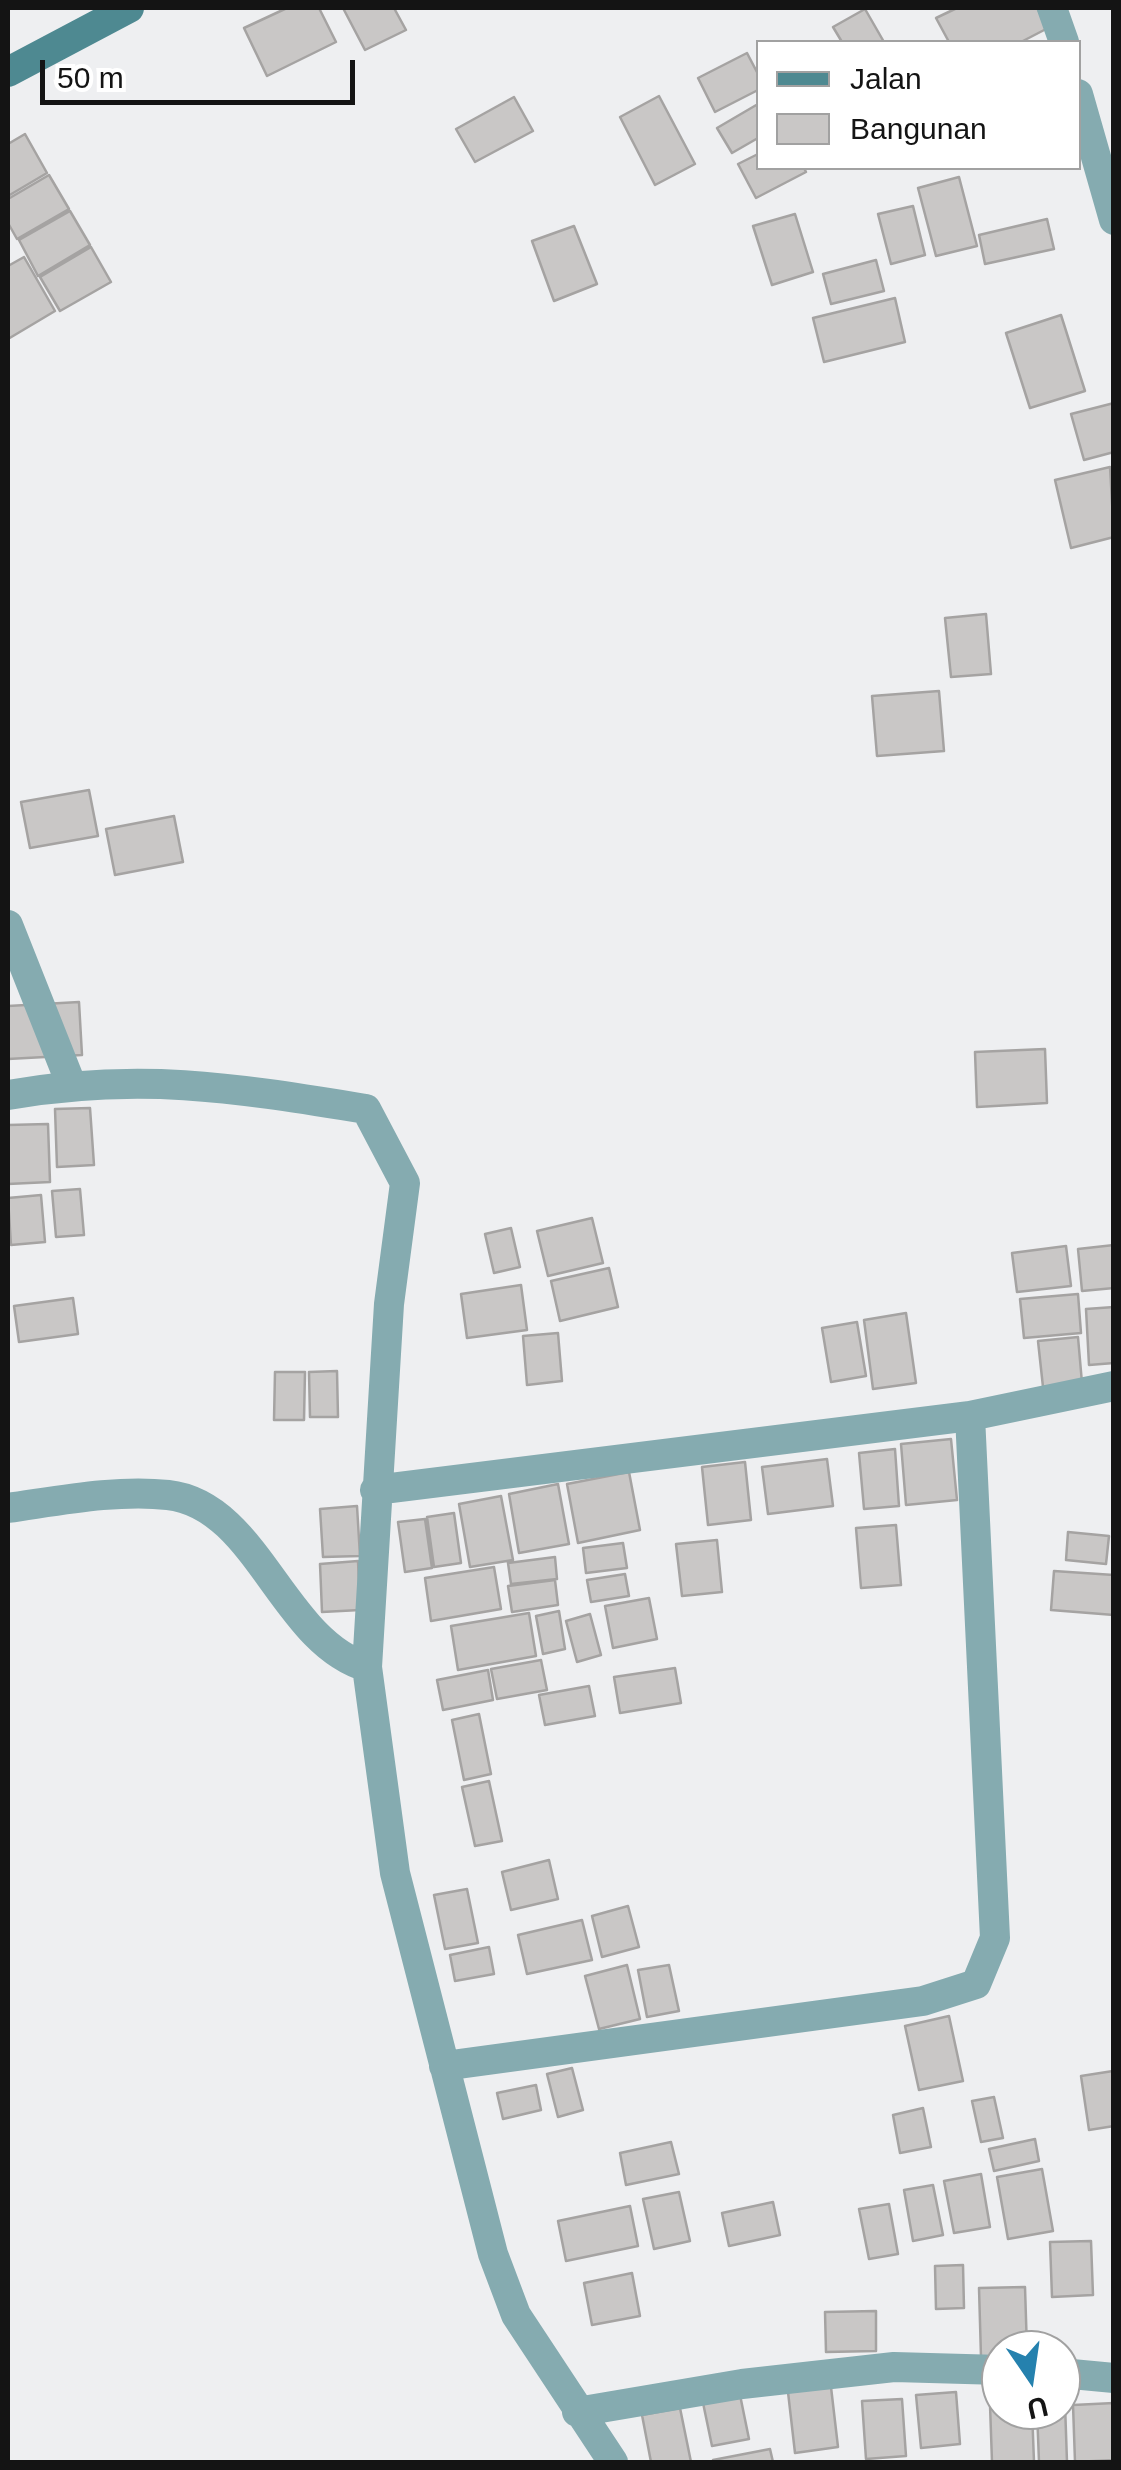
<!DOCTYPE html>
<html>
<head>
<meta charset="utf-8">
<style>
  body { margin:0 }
  #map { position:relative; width:1121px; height:2470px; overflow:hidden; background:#eeeff1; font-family:Arial,sans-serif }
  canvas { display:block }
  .frame { position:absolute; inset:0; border:10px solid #141414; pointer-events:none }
  .legend { position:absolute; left:756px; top:40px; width:325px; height:130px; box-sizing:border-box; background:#fff; border:2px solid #a1a1a1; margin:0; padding:12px 18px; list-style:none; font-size:30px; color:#141414 }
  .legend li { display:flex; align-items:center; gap:20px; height:50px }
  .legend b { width:50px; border:2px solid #a1a1a1 }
  .north { position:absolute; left:981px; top:2330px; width:100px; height:100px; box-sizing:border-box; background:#fff; border:2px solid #a1a1a1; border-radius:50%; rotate:167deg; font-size:28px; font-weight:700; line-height:40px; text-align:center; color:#141414 }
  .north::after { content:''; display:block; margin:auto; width:35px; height:45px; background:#2581ae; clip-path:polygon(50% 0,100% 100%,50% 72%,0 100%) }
  .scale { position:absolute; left:40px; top:60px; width:315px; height:45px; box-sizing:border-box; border:5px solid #141414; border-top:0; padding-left:12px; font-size:30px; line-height:35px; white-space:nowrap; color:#141414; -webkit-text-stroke:8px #fff; paint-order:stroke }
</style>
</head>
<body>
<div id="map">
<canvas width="1121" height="2470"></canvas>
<div class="frame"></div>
<ul class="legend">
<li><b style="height:12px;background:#4e8991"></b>Jalan</li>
<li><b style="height:28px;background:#c9c7c6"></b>Bangunan</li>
</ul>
<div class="north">U</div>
<div class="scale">50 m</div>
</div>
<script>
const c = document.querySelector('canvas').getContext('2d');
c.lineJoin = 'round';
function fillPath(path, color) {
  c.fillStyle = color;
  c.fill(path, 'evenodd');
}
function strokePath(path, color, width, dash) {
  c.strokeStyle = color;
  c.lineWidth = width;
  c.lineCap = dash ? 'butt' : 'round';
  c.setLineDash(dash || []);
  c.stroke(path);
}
const building = new Path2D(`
  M 287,8 L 319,8 L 336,42 L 267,76 L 244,28 Z
  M 343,8 L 394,8 L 406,30 L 365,50 Z
  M 957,8 L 1037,8 L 1048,28 L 1021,42 L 949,42 L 936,18 Z
  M 865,9 L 884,42 L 842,42 L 833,27 Z
  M 747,53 L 758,74 L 758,90 L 715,112 L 698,78 Z
  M 659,96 L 695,164 L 655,185 L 620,117 Z
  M 514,97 L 533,131 L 475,162 L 456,129 Z
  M 758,104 L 758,138 L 732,153 L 717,128 Z
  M 25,134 L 47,173 L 8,196 L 8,144 Z
  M 758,154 L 758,168 L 804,168 L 806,172 L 756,198 L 738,164 Z
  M 49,175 L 69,209 L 17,239 L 8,223 L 8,199 Z
  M 959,177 L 977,246 L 936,256 L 918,188 Z
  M 913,206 L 925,255 L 891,264 L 878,214 Z
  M 70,211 L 90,245 L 38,276 L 19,240 Z
  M 795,214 L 813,272 L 772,285 L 753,226 Z
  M 1047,219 L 1054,249 L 985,264 L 979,235 Z
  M 574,226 L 597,284 L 554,301 L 532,241 Z
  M 91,247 L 111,282 L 60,311 L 40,277 Z
  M 24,257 L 55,311 L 8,339 L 8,266 Z
  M 876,260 L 884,291 L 831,304 L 823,274 Z
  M 895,298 L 905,342 L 824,362 L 813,318 Z
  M 1061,315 L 1085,391 L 1030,408 L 1006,333 Z
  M 1114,403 L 1114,452 L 1084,460 L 1071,414 Z
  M 1110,467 L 1114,537 L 1071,548 L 1055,480 Z
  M 986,614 L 991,674 L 951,677 L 945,618 Z
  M 939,691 L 944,751 L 877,756 L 872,696 Z
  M 89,790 L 98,836 L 30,848 L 21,802 Z
  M 174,816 L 183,862 L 115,875 L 106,829 Z
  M 79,1002 L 82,1055 L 8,1059 L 8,1006 Z
  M 1045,1049 L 1047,1103 L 977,1107 L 975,1052 Z
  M 90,1108 L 94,1165 L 57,1167 L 55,1109 Z
  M 48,1124 L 50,1182 L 8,1184 L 8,1125 Z
  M 80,1189 L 84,1235 L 56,1237 L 52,1191 Z
  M 41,1195 L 45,1242 L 11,1245 L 8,1198 Z
  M 592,1218 L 603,1263 L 548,1276 L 537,1231 Z
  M 511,1228 L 520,1267 L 494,1273 L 485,1234 Z
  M 1114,1245 L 1114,1288 L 1082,1291 L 1078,1249 Z
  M 1066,1246 L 1071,1286 L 1017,1292 L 1012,1253 Z
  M 609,1268 L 618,1307 L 560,1321 L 551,1281 Z
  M 521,1285 L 527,1330 L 467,1338 L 461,1294 Z
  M 1078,1294 L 1081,1333 L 1024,1338 L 1020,1299 Z
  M 73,1298 L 78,1334 L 19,1342 L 14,1306 Z
  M 1114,1307 L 1114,1363 L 1089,1365 L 1086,1309 Z
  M 906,1313 L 916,1383 L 873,1389 L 864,1320 Z
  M 857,1322 L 866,1376 L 831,1382 L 822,1328 Z
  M 558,1333 L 562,1381 L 527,1385 L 523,1336 Z
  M 1078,1337 L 1082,1383 L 1043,1387 L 1038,1341 Z
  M 337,1371 L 338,1417 L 310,1417 L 309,1372 Z
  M 275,1372 L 305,1372 L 304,1420 L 274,1420 Z
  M 951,1439 L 957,1500 L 906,1505 L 901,1444 Z
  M 895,1449 L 899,1506 L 864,1509 L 859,1453 Z
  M 827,1459 L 833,1506 L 768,1514 L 762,1467 Z
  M 745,1462 L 751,1520 L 708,1525 L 702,1467 Z
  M 629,1472 L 640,1530 L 578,1543 L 567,1484 Z
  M 558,1484 L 569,1544 L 519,1553 L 509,1494 Z
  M 501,1496 L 513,1560 L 470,1567 L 459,1504 Z
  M 357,1506 L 360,1556 L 323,1557 L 320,1509 Z
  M 454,1513 L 461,1563 L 434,1567 L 427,1517 Z
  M 425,1519 L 432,1568 L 405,1572 L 398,1522 Z
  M 896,1525 L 901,1585 L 861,1588 L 856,1528 Z
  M 1068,1532 L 1109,1536 L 1106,1564 L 1066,1560 Z
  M 717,1540 L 722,1592 L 682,1596 L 676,1544 Z
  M 623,1543 L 627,1568 L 586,1573 L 583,1548 Z
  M 555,1557 L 557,1579 L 511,1584 L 508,1563 Z
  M 358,1561 L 360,1610 L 322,1612 L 320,1564 Z
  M 494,1567 L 501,1609 L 431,1621 L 425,1578 Z
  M 1054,1571 L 1114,1575 L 1114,1615 L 1051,1610 Z
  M 625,1574 L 629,1596 L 591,1602 L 587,1580 Z
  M 555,1580 L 558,1605 L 512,1612 L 508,1586 Z
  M 649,1598 L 657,1639 L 613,1648 L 605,1606 Z
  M 559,1611 L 565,1649 L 543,1654 L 536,1616 Z
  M 529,1613 L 536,1656 L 458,1670 L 451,1626 Z
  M 590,1614 L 601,1655 L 577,1662 L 566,1621 Z
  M 541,1660 L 547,1690 L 497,1699 L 491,1669 Z
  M 675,1668 L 681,1703 L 620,1713 L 614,1677 Z
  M 488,1670 L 493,1700 L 443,1710 L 437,1680 Z
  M 589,1686 L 595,1716 L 545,1725 L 539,1695 Z
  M 479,1714 L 491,1774 L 464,1780 L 452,1720 Z
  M 489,1781 L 502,1841 L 475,1846 L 462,1787 Z
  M 549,1860 L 558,1899 L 511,1910 L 502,1872 Z
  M 467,1889 L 478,1943 L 445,1949 L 434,1895 Z
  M 628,1906 L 639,1947 L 602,1957 L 592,1916 Z
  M 582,1920 L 592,1960 L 527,1974 L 518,1935 Z
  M 489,1947 L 494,1974 L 455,1981 L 450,1955 Z
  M 627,1965 L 640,2019 L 599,2029 L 585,1976 Z
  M 669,1965 L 679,2011 L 647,2017 L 638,1970 Z
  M 949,2016 L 963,2081 L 919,2090 L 905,2026 Z
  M 572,2068 L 583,2110 L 558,2117 L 547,2074 Z
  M 1113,2071 L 1114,2126 L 1089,2130 L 1081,2076 Z
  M 536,2085 L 541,2110 L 503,2119 L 497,2093 Z
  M 994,2097 L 1003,2138 L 981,2142 L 972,2101 Z
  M 923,2108 L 931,2147 L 900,2153 L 893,2115 Z
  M 1035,2139 L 1039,2161 L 994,2171 L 989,2149 Z
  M 671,2142 L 679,2174 L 626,2185 L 620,2153 Z
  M 1042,2169 L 1053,2231 L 1008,2239 L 997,2177 Z
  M 981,2174 L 990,2227 L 954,2233 L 944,2181 Z
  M 933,2185 L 943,2235 L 913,2241 L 904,2190 Z
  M 679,2192 L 690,2241 L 654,2249 L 643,2199 Z
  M 773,2202 L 780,2235 L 729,2246 L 722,2213 Z
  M 889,2204 L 898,2254 L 869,2259 L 859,2209 Z
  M 630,2206 L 638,2246 L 566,2261 L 558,2221 Z
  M 1091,2241 L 1093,2295 L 1052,2297 L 1050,2242 Z
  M 963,2265 L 964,2308 L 936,2309 L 935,2266 Z
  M 632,2273 L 640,2316 L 592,2325 L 584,2283 Z
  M 1025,2287 L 1027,2350 L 1001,2350 L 1001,2356 L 981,2357 L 979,2288 Z
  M 876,2311 L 876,2351 L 826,2352 L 825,2312 Z
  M 831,2387 L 838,2447 L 795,2453 L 788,2392 Z
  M 739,2390 L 749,2439 L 712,2446 L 702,2398 Z
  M 956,2392 L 960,2444 L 921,2448 L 916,2395 Z
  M 902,2399 L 906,2456 L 866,2459 L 862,2401 Z
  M 1114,2403 L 1114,2460 L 1075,2462 L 1073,2405 Z
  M 1061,2404 L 1065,2404 L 1067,2462 L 1039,2462 L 1037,2410 L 1061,2410 Z
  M 990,2405 L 1032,2410 L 1034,2462 L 992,2462 Z
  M 680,2408 L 691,2462 L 651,2462 L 642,2415 Z
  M 770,2449 L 773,2462 L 713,2462 L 713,2460 Z`);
fillPath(building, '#c9c7c6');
strokePath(building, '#a5a3a2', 2.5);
strokePath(new Path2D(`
  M 1052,8 L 1064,42
  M 1078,94 L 1114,220
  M 8,925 L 71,1084
  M 8,1095 C 141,1072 235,1088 366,1109 L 405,1183 L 389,1304 L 367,1667 L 395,1873 L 493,2254 L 516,2315 L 613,2462
  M 375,1490 L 970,1416 L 1114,1386
  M 8,1508 C 58,1501 117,1489 168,1495 C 258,1505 282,1642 367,1667
  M 444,2066 L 923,2001 L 976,1984 L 995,1938 L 970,1416
  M 1061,2373 L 1114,2378
  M 577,2412 L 742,2384 L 894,2367 L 1001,2370`), '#85abb0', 30);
strokePath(new Path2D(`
  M 8,72 L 129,8`), '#4e8991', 30);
</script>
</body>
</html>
